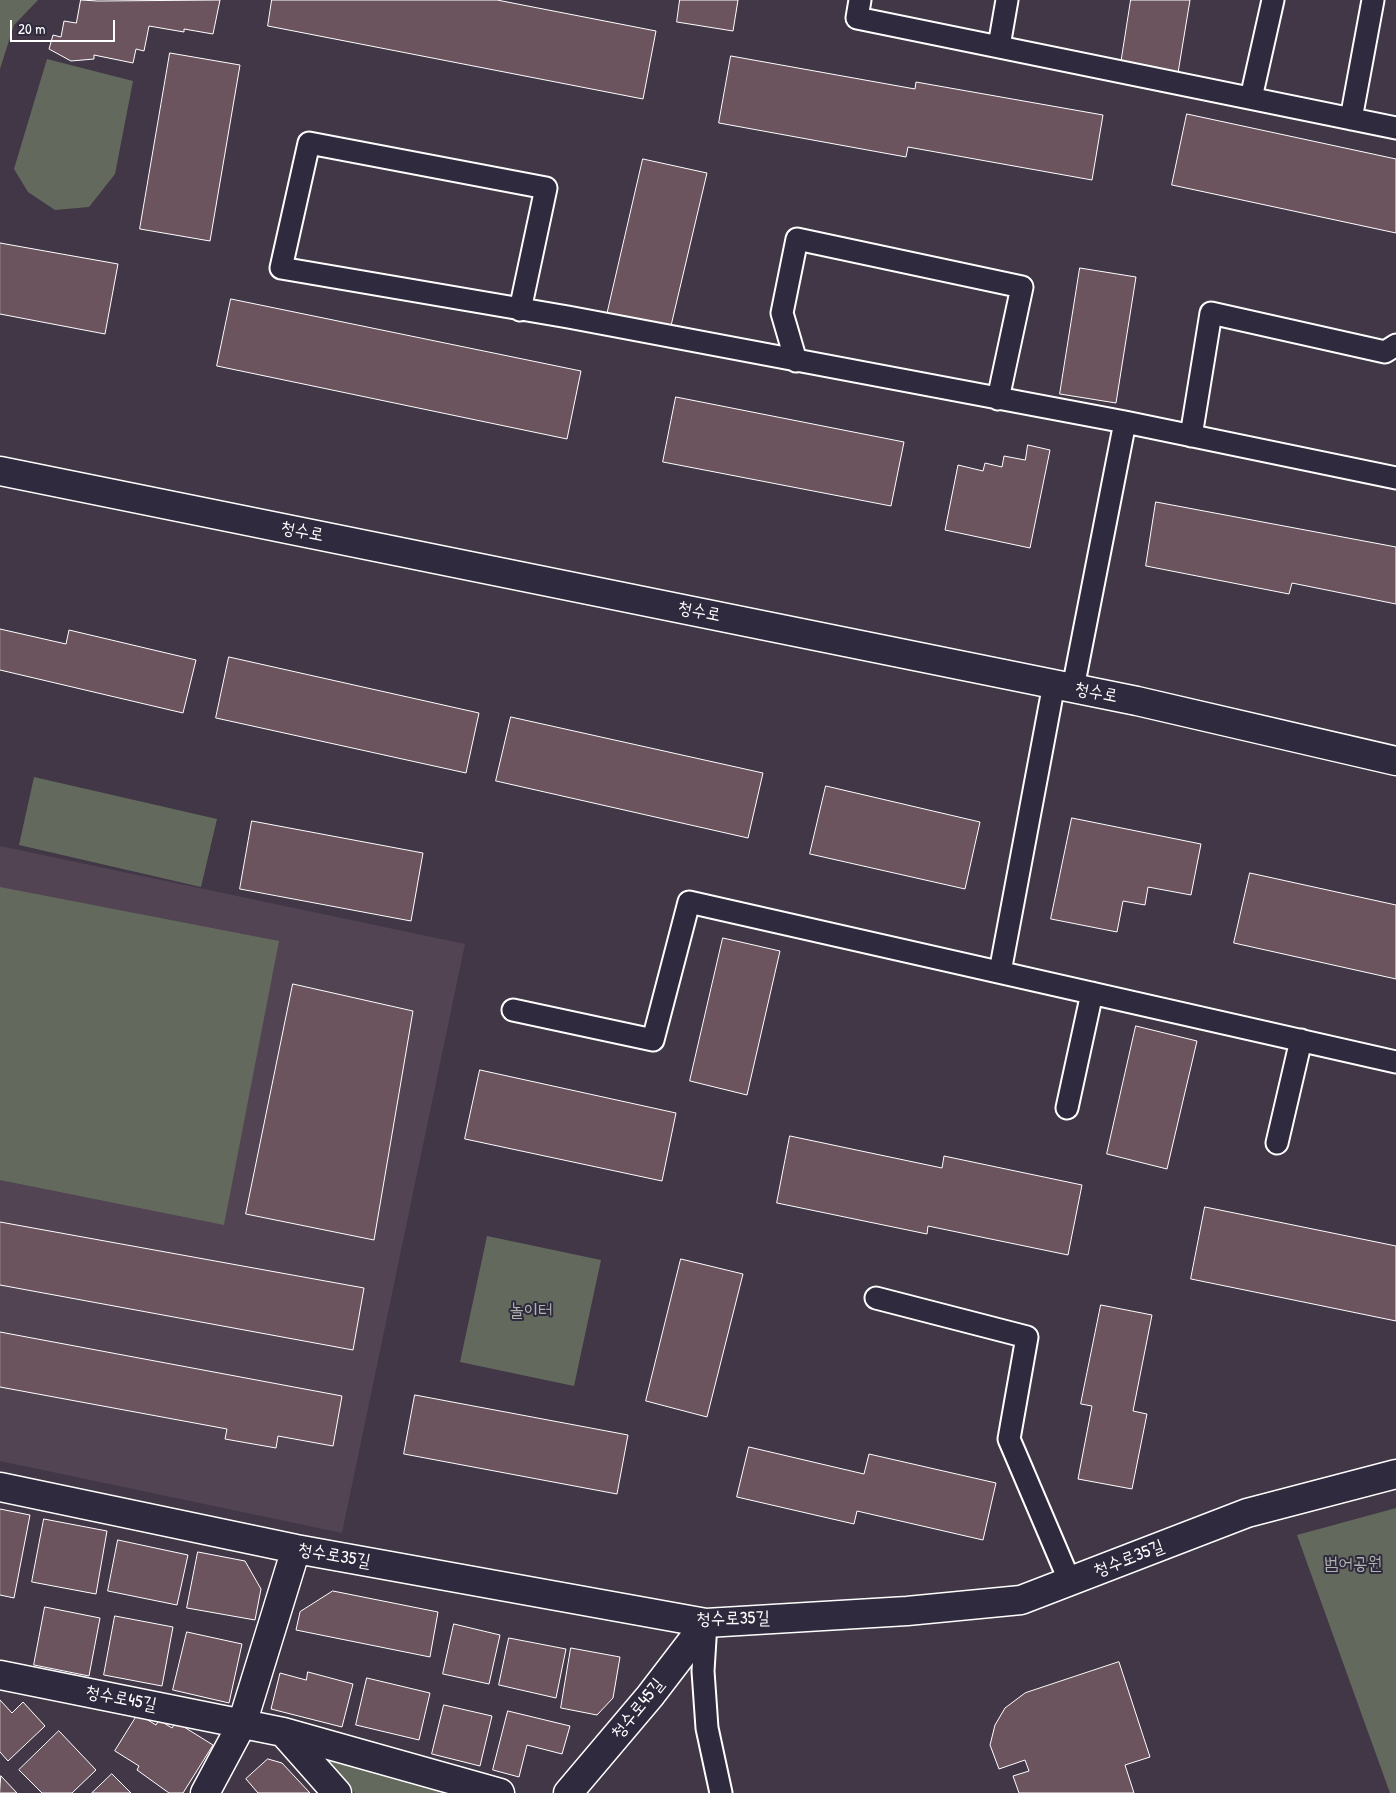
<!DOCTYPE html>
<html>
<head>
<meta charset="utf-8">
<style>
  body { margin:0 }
  #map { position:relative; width:1396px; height:1793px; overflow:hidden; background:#413747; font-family:"Patrick Hand",sans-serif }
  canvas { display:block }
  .scale { position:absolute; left:10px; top:20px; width:105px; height:22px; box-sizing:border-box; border:2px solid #fff; border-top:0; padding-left:6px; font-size:15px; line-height:18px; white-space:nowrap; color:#fff; -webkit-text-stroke:4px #2f2a3d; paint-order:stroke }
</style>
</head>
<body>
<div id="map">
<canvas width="1396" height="1793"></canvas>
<div class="scale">20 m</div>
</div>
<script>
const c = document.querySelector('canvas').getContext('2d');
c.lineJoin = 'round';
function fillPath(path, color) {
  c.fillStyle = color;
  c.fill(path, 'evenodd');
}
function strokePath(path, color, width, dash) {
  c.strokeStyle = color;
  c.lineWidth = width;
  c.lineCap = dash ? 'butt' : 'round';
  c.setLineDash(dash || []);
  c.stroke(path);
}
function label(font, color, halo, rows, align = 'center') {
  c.font = font + ' "Patrick Hand","Poor Story",sans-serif';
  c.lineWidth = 4;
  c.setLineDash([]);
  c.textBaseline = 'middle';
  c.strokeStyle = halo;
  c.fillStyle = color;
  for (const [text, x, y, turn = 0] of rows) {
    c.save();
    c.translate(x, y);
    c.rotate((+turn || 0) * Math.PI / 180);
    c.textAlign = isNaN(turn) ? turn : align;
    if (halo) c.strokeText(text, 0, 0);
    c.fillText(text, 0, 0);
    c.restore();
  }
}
fillPath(new Path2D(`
  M 0,846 L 465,944 L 342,1533 L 0,1461 Z`), '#524452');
fillPath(new Path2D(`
  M 0,0 L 38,0 L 14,25 L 0,69 Z
  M 47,59 L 133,81 L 115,174 L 89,207 L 55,210 L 28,192 L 14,169 Z
  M 34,777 L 217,819 L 201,887 L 19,845 Z
  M 0,887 L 279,941 L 224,1225 L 0,1180 Z
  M 487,1236 L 601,1260 L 574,1386 L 460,1362 Z
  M 1396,1508 L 1396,1793 L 1390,1793 L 1297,1535 Z
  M 312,1748 L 462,1793 L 355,1793 Z`), '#636a5d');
const building = new Path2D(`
  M 81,0 L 98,1 L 220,0 L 213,34 L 184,29 L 184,32 L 149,26 L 144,51 L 136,49 L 133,63 L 94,55 L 94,59 L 71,61 L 49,49 L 53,35 L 61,37 L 64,21 L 76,23 Z
  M 272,0 L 497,0 L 656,31 L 643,99 L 268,26 Z
  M 680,0 L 738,0 L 733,31 L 677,22 Z
  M 1131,0 L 1190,0 L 1177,79 L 1120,70 Z
  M 170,53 L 240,65 L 210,241 L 140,229 Z
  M 731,56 L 915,89 L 916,82 L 1103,115 L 1092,180 L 908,147 L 906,157 L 719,123 Z
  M 1187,114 L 1396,159 L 1396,233 L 1172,185 Z
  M 643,159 L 707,173 L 670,330 L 607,315 Z
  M 0,243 L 118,264 L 105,334 L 0,314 Z
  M 1080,268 L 1136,277 L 1116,403 L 1060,394 Z
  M 231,299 L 581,371 L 567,439 L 217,366 Z
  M 676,397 L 904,442 L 891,506 L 663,462 Z
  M 1028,445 L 1050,450 L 1030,548 L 945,530 L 958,465 L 983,471 L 985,463 L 1002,467 L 1004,456 L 1025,460 Z
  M 1156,502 L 1396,547 L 1396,604 L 1292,583 L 1289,594 L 1146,566 Z
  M 0,629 L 66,644 L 69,630 L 196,660 L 183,713 L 0,670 Z
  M 229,657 L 479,713 L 466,773 L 216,718 Z
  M 511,717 L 763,773 L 748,838 L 496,781 Z
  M 826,786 L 980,822 L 965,889 L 810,854 Z
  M 1072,818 L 1201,844 L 1191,895 L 1148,887 L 1145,905 L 1123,901 L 1117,932 L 1051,919 Z
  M 252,821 L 423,853 L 411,921 L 240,889 Z
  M 1250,873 L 1396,905 L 1396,979 L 1234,943 Z
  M 723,938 L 780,951 L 747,1095 L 690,1081 Z
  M 293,984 L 413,1011 L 374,1240 L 246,1214 Z
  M 1136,1026 L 1197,1041 L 1167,1169 L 1107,1154 Z
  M 480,1070 L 676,1113 L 662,1181 L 465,1139 Z
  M 790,1136 L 942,1168 L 944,1156 L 1082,1185 L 1068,1255 L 928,1226 L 927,1234 L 777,1203 Z
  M 1205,1207 L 1396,1246 L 1396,1321 L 1191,1279 Z
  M 0,1222 L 364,1288 L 353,1350 L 0,1285 Z
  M 681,1259 L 743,1274 L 707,1417 L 646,1401 Z
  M 1101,1305 L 1152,1315 L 1133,1411 L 1147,1414 L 1132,1489 L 1078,1479 L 1092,1406 L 1081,1404 Z
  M 0,1332 L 342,1396 L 333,1446 L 278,1436 L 276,1448 L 225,1439 L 227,1429 L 0,1387 Z
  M 415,1395 L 628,1435 L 617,1494 L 404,1454 Z
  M 749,1447 L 864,1474 L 869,1454 L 996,1483 L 983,1540 L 857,1511 L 854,1524 L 737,1497 Z
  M 0,1509 L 30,1515 L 14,1598 L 0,1595 Z
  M 44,1519 L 107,1531 L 96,1594 L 32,1582 Z
  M 118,1540 L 188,1555 L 177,1605 L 108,1591 Z
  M 198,1552 L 245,1561 L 261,1589 L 255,1620 L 187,1608 Z
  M 333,1591 L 438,1612 L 430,1657 L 296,1630 L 300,1612 Z
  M 45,1607 L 100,1618 L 89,1676 L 34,1665 Z
  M 115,1616 L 173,1627 L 162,1686 L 104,1675 Z
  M 454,1624 L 500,1635 L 489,1684 L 443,1674 Z
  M 187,1632 L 242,1644 L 229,1703 L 173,1690 Z
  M 509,1638 L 566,1649 L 556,1698 L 499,1685 Z
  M 571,1648 L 620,1657 L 613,1698 L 597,1715 L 561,1708 Z
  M 1119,1662 L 1150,1757 L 1125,1765 L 1134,1793 L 1019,1793 L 1013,1776 L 1029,1771 L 1025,1760 L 999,1769 L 990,1745 L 995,1725 L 1005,1708 L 1025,1693 Z
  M 308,1672 L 353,1684 L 342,1727 L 271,1709 L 280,1673 L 306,1680 Z
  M 367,1678 L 430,1693 L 419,1740 L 356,1725 Z
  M 0,1700 L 12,1713 L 23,1702 L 45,1726 L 8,1761 L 0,1752 Z
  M 444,1705 L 492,1716 L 480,1766 L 432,1754 Z
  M 508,1711 L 570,1726 L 562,1754 L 527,1745 L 519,1777 L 493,1770 Z
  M 138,1714 L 156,1725 L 159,1720 L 172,1728 L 176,1722 L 213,1745 L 183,1793 L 169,1793 L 137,1770 L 139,1766 L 115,1751 Z
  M 59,1731 L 96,1770 L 72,1793 L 42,1793 L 19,1770 Z
  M 268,1759 L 282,1763 L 310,1793 L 258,1793 L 246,1779 Z
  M 112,1774 L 131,1793 L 92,1793 Z
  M 1,1776 L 17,1793 L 0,1793 Z`);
fillPath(building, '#6c545f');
strokePath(building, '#fff', 1);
const lane = new Path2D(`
  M 860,0 L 857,18 L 1396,128
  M 999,46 L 1007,0
  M 1251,98 L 1273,0
  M 1351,119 L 1373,0
  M 520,310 L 546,188 L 309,143 L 281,268 L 568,317 L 1125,422 L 1396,478
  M 796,361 L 782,313 L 797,239 L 1022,287 L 998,399
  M 1191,436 L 1211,313 L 1385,352 L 1396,345
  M 1073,688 L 1125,422
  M 1000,972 L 1054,684
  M 513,1010 L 653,1040 L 689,902 L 1396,1062
  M 1067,1108 L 1092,993
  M 1277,1143 L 1301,1040
  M 876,1298 L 1027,1337 L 1009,1439 L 1070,1582
  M 706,1623 L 703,1671 L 707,1728 L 721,1793`);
const street = new Path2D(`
  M 0,1487 L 296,1549 L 706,1623 L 907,1611 L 1021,1600 L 1247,1513 L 1396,1474
  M 0,1675 L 283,1732 L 500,1793
  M 283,1732 L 337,1793
  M 205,1793 L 242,1724 L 296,1549
  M 568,1793 L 650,1696 L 706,1623`);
const secondary = new Path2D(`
  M 0,471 L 1137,701 L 1396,761`);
strokePath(lane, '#fff', 25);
strokePath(street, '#fff', 31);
strokePath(secondary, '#fff', 31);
strokePath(lane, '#2f2a3d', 21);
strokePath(street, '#2f2a3d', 28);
strokePath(secondary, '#2f2a3d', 28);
label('18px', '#fff', '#2f2a3d', [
  ["청수로",302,532,11],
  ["청수로",699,612,11],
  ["청수로",1096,693,11],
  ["청수로35길",334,1556,10],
  ["청수로35길",1129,1559,-21],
  ["청수로35길",733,1619,-1],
  ["청수로45길",121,1699,11],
  ["청수로45길",638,1709,-51]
]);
label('18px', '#b1b4ae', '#2f2a3d', [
  ["놀이터",531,1311],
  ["범어공원",1353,1564]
]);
</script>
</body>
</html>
